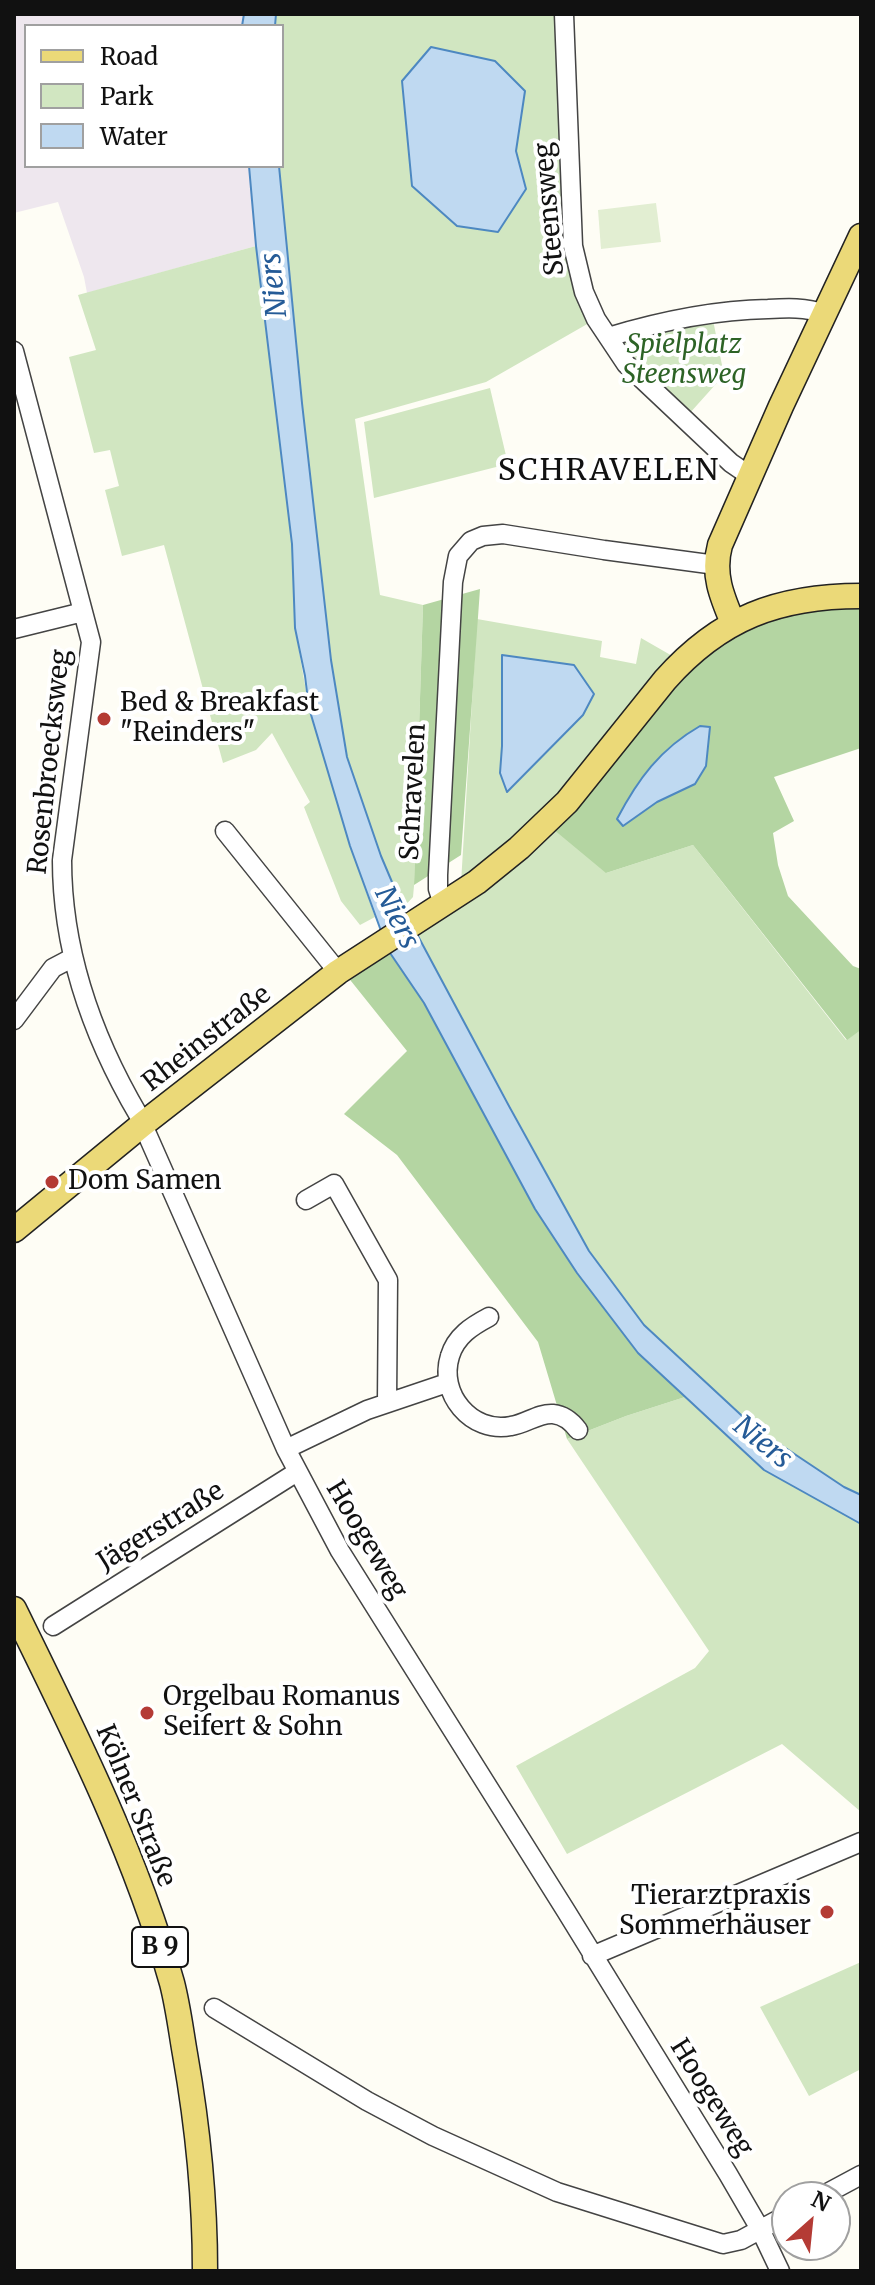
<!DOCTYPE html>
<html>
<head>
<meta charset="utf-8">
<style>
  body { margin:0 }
  #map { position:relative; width:875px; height:2285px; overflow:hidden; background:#fefdf5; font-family:Merriweather,serif }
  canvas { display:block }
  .frame { position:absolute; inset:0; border:16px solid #111; pointer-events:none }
  .legend { position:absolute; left:24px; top:24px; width:260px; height:144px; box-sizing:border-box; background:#fff; border:2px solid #a0a0a0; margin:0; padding:10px 14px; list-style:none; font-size:24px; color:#111 }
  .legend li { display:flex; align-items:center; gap:16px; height:40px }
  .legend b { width:40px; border:2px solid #a0a0a0 }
  .north { position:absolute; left:771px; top:2181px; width:80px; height:80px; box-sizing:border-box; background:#fff; border:2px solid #a0a0a0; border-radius:50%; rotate:27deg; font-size:22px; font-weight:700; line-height:32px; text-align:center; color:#111 }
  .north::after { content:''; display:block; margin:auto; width:28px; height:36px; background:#b43b35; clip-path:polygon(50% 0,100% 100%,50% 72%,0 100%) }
</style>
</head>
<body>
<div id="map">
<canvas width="875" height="2285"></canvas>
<div class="frame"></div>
<ul class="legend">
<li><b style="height:10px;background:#ebd978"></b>Road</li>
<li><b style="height:22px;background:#d1e6c1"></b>Park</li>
<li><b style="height:22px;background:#bfd9f1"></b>Water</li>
</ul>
<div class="north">N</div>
</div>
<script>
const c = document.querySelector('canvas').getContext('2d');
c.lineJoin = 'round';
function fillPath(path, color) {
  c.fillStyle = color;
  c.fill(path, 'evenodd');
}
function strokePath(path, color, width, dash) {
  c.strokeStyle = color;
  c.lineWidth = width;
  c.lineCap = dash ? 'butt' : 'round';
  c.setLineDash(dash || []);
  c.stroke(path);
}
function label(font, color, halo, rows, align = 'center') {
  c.font = font + ' Merriweather,serif';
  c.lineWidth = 8;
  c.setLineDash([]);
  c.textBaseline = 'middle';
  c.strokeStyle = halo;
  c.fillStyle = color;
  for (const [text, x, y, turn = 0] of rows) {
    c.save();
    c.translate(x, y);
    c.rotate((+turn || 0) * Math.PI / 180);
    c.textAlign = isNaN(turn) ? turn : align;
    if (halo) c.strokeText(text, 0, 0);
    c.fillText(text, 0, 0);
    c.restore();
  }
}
fillPath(new Path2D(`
  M 14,14 L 244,14 L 242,26 L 26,26 L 26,166 L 249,166 L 256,246 L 87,293 L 84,277 L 58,202 L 14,213 Z`), '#eee7ee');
fillPath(new Path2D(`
  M 276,14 L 564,14 L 573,246 L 596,319 L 486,382 L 355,419 L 380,595 L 423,605 L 414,886 L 413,897 L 403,908 L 381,856 L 347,757 L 331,660 L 302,403 L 279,166 L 282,166 L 282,26 L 275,26 Z
  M 256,246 L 292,544 L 295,628 L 309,708 L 350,846 L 375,917 L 360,925 L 341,901 L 304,807 L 310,802 L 272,733 L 256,750 L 223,763 L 164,545 L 122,556 L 105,490 L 119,486 L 110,450 L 94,453 L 69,357 L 96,350 L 78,295 Z
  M 713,320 L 724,375 L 689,414 L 630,359 L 624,344 L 626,340 Z
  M 490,388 L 508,464 L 374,498 L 364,422 Z
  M 477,619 L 602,641 L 600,657 L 636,664 L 641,638 L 681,661 L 606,873 L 693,845 L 846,1040 L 861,1030 L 861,1495 L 844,1487 L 754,1427 L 644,1326 L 589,1251 L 416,933 L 461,883 ZM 574,665 L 594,694 L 583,715 L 508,792 L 500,773 L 502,746 Z
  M 685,1397 L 764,1470 L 861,1524 L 861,1812 L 782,1744 L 567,1854 L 516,1766 L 695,1668 L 709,1651 L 567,1439 L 626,1416 Z
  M 861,1962 L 861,2069 L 809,2096 L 760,2007 Z`), '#d1e6c1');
fillPath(new Path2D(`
  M 480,589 L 461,855 L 414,885 L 423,605 Z
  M 861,604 L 861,748 L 774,777 L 794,821 L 773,833 L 778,865 L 788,896 L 853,966 L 861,969 L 861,1030 L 847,1040 L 693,845 L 606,873 L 547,824 L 667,689 L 730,636 L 795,610 Z
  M 388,950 L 424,1003 L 535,1209 L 577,1273 L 638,1353 L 685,1397 L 626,1416 L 567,1439 L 538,1342 L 397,1155 L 344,1114 L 407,1051 L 347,976 Z`), '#b4d5a2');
fillPath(new Path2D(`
  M 656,203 L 661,242 L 601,249 L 598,210 Z`), '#e2eed2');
const water = new Path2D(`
  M 244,14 L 276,14 L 275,26 L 242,26 Z
  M 431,47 L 495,61 L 525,91 L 516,151 L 526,189 L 498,232 L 457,226 L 412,186 L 402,81 Z
  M 249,166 L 279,166 L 302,403 L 331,660 L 347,757 L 381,856 L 403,908 L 509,1106 L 589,1251 L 644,1325 L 754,1427 L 844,1487 L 861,1495 L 861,1524 L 764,1470 L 638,1353 L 577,1273 L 535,1209 L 424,1003 L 388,950 L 350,846 L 309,708 L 305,676 L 295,628 L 292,544 L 256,246 Z
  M 502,655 L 574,665 L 594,694 L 583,715 L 507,792 L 500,773 L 502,746 Z
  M 700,726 L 710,727 L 706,766 L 695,784 L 657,802 L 623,826 L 617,819 C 638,779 660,749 700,726 Z`);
fillPath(water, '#bfd9f1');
strokePath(water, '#4d88c1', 2);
const minor = new Path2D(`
  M 564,14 L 573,246 L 584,292 L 596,319 L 626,364 L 731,463 L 750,476
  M 608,337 C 661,321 713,310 768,309 C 787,308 806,307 824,314
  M 14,351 L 91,642 L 62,860 C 62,951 93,1038 139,1116 L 286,1449 L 340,1551 L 566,1911 L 728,2174 L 760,2229 L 780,2271
  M 14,629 L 83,612
  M 225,831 L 338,972
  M 443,904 L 438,889 L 438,875 L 453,582 L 458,556 L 471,541 L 483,536 L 503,534 L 604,550 L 716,565
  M 14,1020 L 53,968 L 72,958
  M 306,1200 L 334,1184 L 388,1280 L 387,1402
  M 489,1317 C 472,1326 456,1336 450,1356 C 438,1393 471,1434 511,1426 C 526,1424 538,1413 553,1414 C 563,1415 572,1422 578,1430
  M 286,1449 L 367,1410 L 447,1383
  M 53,1626 L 297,1472
  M 592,1956 L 861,1842
  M 214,2008 L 367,2101 L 433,2136 L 557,2192 L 723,2244 L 741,2240 L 787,2215
  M 820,2197 L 861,2175`);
const major = new Path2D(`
  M 733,623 C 722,597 712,574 720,545 L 781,406 L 861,236
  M 14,1230 L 143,1124 L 338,972 L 477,882 L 519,848 L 567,802 L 665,680 C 720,618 778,596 861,596
  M 14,1609 C 74,1731 135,1852 172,1983 C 178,2006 181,2031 185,2054 C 198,2128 205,2197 205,2271`);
strokePath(minor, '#444', 21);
strokePath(major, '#222', 27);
strokePath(minor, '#fff', 18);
strokePath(major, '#ebd978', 24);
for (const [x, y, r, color] of [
  [104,719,8,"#b43b35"],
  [52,1182,8,"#b43b35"],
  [147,1713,8,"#b43b35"],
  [827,1912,8,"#b43b35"]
]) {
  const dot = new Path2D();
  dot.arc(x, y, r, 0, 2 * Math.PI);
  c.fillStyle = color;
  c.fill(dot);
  strokePath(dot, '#fff', 3);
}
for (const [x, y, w] of [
  [160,1947,56]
]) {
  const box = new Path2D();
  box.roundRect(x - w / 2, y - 20, w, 40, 6);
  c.fillStyle = '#fff';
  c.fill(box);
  strokePath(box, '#111', 2);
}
label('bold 24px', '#111', null, [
  ["B 9",160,1947]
]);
label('26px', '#111', '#fff', [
  ["Steensweg",550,209,-95],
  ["Rosenbroecksweg",50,762,-84],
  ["Schravelen",414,792,-87],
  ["Rheinstraße",207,1039,-38],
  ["Jägerstraße",161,1527,-32],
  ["Hoogeweg",366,1540,59],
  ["Kölner Straße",135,1806,68],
  ["Hoogeweg",711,2098,58]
]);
label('italic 26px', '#2d6326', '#fff', [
  ["Spielplatz",684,346],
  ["Steensweg",684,376]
]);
label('26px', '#111', '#fff', [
  ["Bed & Breakfast",120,704],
  ["\"Reinders\"",120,734],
  ["Dom Samen",68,1182],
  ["Orgelbau Romanus",163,1698],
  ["Seifert & Sohn",163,1728],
  ["Tierarztpraxis",811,1897,"right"],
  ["Sommerhäuser",811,1927,"right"]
], 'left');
label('italic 28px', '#255b97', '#fff', [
  ["Niers",275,285,-96],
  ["Niers",396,918,64],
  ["Niers",762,1443,39]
]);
c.letterSpacing = '2px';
label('30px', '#111', '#fff', [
  ["SCHRAVELEN",609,472]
]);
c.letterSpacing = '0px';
</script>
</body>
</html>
